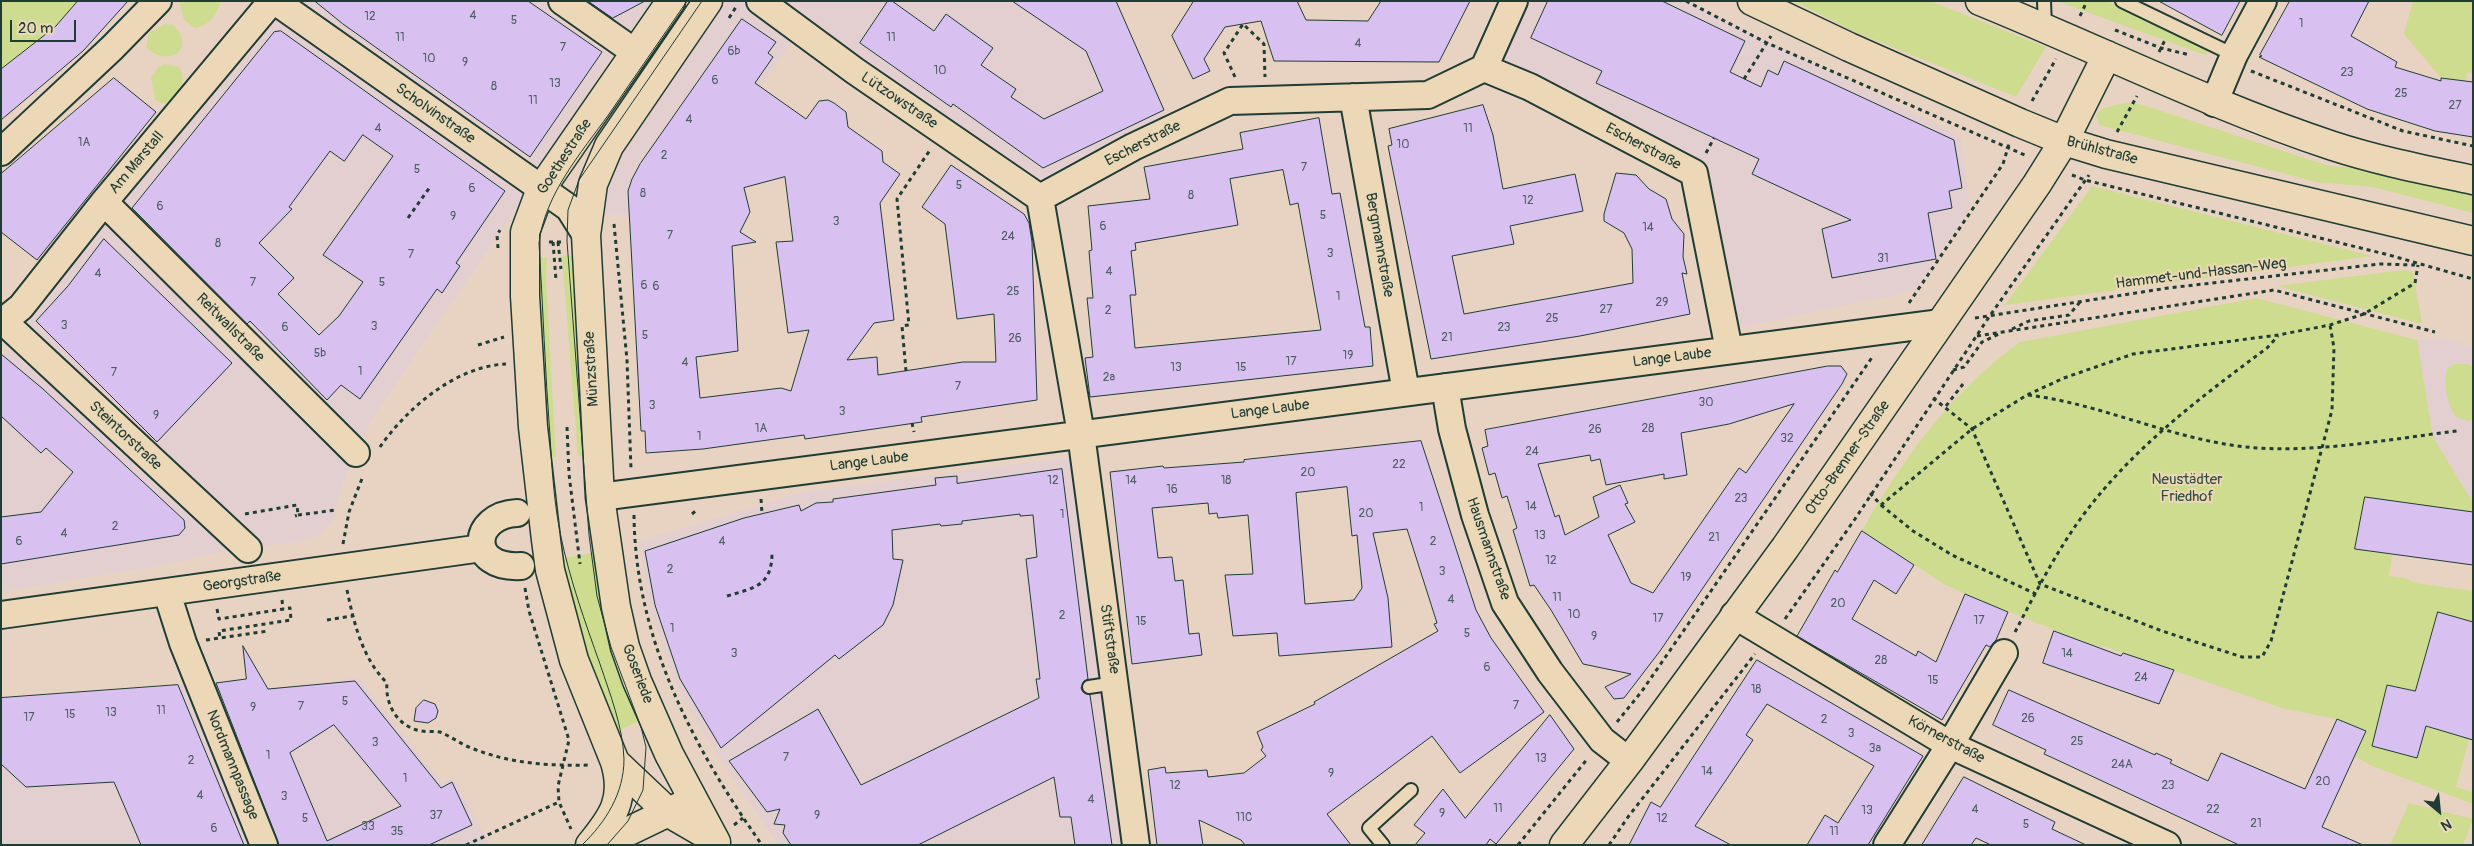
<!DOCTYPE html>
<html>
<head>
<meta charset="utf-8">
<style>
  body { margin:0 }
  #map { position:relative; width:2474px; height:846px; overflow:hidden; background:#e8d3c2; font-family:Pangolin,sans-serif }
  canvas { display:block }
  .frame { position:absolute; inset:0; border:2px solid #1f3d34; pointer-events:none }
  .north { position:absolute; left:2414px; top:786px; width:50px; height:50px; -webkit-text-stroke:4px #ecd7b6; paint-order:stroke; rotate:152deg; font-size:14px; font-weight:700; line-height:20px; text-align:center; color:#1f3d34 }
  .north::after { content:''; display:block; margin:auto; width:18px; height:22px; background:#1f3d34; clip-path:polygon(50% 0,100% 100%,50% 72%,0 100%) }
  .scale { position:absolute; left:10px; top:20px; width:66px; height:22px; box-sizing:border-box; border:2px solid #1f3d34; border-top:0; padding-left:6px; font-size:15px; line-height:18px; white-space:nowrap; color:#1f3d34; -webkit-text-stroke:4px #ecd7b6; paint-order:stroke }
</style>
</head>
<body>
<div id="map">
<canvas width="2474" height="846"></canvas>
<div class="frame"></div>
<div class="north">N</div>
<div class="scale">20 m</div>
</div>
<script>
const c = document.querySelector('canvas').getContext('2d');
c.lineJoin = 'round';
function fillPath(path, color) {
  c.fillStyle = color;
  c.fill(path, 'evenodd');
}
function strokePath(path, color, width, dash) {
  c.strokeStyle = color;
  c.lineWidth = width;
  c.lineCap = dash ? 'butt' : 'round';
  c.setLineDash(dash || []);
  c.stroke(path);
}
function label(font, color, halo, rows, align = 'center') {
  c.font = font + ' Pangolin,sans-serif';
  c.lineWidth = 4;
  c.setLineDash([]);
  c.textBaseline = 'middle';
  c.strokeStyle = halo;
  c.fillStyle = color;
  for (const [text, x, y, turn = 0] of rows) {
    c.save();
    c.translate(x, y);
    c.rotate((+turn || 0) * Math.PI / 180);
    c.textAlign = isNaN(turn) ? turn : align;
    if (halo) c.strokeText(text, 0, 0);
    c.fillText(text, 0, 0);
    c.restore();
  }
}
fillPath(new Path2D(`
  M 272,1 L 558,1 L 550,13 L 612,56 L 516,209 L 371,420 L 343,483 L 334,518 L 321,534 L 306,541 L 233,549 L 163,565 L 1,592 L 1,360 L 8,351 L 17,354 L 3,321 Z
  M 578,1 L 651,1 L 626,37 Z
  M 721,1 L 751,1 L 797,34 L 685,196 L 688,215 L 601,215 L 606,181 L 620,147 Z
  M 776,1 L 1012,1 L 1086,51 L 1117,4 L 1170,125 L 1046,184 Z
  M 1527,1 L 1686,1 L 1961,136 L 1970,208 L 1915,291 L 1733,329 L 1702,170 L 1497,61 Z
  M 2439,337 L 2473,347 L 2473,503 L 2433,437 L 2417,340 Z
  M 1070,457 L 1123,845 L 779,845 L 724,766 L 680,694 L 647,603 L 640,541 L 803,492 Z
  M 358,677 L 442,783 L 454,777 L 489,843 L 487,845 L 1,845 L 1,698 L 261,678 L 268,689 L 307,684 L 310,687 Z`), '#e3ced0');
fillPath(new Path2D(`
  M 1,1 L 78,1 L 55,27 L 1,69 Z
  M 179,1 L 221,1 C 216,15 211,25 195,28 L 184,20 Z
  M 1793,1 L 1930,1 L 2046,47 L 2016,97 L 1855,32 Z
  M 2057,1 L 2107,1 L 2210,50 L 2205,55 Z
  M 2413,1 L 2473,1 L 2473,73 L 2467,72 L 2466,81 L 2441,78 L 2404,34 Z
  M 165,24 L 173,25 C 198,49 167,69 146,47 L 149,33 Z
  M 165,64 L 179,67 C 189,79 178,101 163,104 L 155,100 L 151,77 L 159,67 Z
  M 2124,103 L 2140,104 L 2329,166 L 2359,168 L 2473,195 L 2473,213 L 2373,187 L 2316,182 L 2099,125 L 2096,115 L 2101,109 Z
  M 2092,186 L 2372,256 L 2005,305 Z
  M 576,255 L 589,455 L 578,456 L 562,256 Z
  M 547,257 L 546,280 L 556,457 L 543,457 L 535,258 Z
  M 2404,270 L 2413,272 L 2422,324 L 2277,286 Z
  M 2256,298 L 2417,340 L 2433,437 L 2473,503 L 2473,512 L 2365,497 L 2355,549 L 2392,555 L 2389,576 L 2405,578 L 2415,583 L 2473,591 L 2473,622 L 2438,612 L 2417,683 L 2430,695 L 2387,685 L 2372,746 L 2417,758 L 2426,726 L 2469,739 L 2456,787 L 2473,792 L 2473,804 L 2372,766 L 2354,756 L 2365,731 L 2337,719 L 2285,709 L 2106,647 L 2092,645 L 1965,594 L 1944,584 L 1862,531 C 1902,459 1953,390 2020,342 Z
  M 2454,364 L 2468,364 L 2473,367 L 2473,419 L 2469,421 L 2456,417 C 2447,405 2443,384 2447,369 Z
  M 597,552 L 645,719 L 614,732 L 593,675 L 559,559 Z
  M 2409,803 L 2473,819 L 2463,845 L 2390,845 Z`), '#cedc90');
const building = new Path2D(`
  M 78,1 L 128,1 L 83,51 L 1,120 L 1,69 L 55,27 Z
  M 315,1 L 528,1 L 602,52 L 530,157 L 343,24 Z
  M 588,1 L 645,1 L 613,18 Z
  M 888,1 L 892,1 L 934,31 L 946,14 L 993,48 L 981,65 L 1016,89 L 1011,97 L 1044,119 L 1103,91 L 1086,51 L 1012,1 L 1116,1 L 1164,110 L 1043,168 L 953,104 L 951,107 L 860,43 Z
  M 1194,1 L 1297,1 L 1306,20 L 1368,21 L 1381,1 L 1470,1 L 1439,62 L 1274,61 L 1261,21 L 1225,27 L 1204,59 L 1210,71 L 1193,79 L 1172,36 Z
  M 1548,1 L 1662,1 L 1745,41 L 1730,72 L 1761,87 L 1768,70 L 1778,75 L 1784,61 L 1954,140 L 1962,188 L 1949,191 L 1952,208 L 1928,213 L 1936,259 L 1832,278 L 1822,229 L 1851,220 L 1752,174 L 1759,159 L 1596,83 L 1602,71 L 1531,38 Z
  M 2159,1 L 2240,1 L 2222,35 Z
  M 2290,1 L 2369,1 L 2351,36 L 2397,62 L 2395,67 L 2441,81 L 2441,78 L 2473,82 L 2473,137 L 2435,131 L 2367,109 L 2259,57 L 2262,56 L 2260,55 Z
  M 742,19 L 776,42 L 768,53 L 773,57 L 755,83 L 806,119 L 819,101 L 828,100 L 834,103 L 846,112 L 848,127 L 882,151 L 883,162 L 900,174 L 880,203 L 894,320 L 874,323 L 847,360 L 877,357 L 878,375 L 963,362 L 996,362 L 994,314 L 957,319 L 945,224 L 922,207 L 951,165 L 1024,214 L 1029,223 L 1032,242 L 1037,400 L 921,417 L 922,422 L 805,439 L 804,435 L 703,449 L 646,453 L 645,431 L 641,431 L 628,191 L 632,179 L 640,164 ZM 785,177 L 793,241 L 776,242 L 788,333 L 809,330 L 791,391 L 781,388 L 700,398 L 696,357 L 738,351 L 732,246 L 756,242 L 740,232 L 750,212 L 744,188 Z
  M 281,31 L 505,191 L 456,263 L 460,266 L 442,293 L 437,289 L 360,399 L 341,385 L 327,400 L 250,321 L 247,324 L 132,208 L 274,32 ZM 363,135 L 393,156 L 323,255 L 363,282 L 339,316 L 319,335 L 278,294 L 294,278 L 259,243 L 292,209 L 289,207 L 330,151 L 344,161 Z
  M 114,78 L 156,112 L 37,260 L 1,232 L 1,174 Z
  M 1483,105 L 1493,135 L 1503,189 L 1575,174 L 1583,211 L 1510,226 L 1514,244 L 1452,256 L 1464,314 L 1633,283 L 1632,249 L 1624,233 L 1604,221 L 1604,214 L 1616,173 L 1636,175 L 1649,189 L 1666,199 L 1672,219 L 1684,234 L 1683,257 L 1687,274 L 1682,273 L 1690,314 L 1580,336 L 1431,359 L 1388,146 L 1392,145 L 1389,129 Z
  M 1319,118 L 1332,194 L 1340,193 L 1365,327 L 1370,327 L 1373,366 L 1090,397 L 1085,358 L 1093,357 L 1087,298 L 1093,298 L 1089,251 L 1092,250 L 1088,206 L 1150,199 L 1144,167 L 1243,149 L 1240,133 ZM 1283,170 L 1290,205 L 1298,203 L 1321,330 L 1135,348 L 1130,295 L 1136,295 L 1131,251 L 1136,250 L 1135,243 L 1238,225 L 1230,179 Z
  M 104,239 L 232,363 L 157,442 L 36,321 L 68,286 Z
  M 1,354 L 43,389 L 184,520 L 185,528 L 179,535 L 1,564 L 1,517 L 41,512 L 73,472 L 46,448 L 41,453 L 1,416 Z
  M 1828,366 L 1841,366 L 1847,374 L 1842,384 L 1660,651 L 1624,698 L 1614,699 L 1605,687 L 1631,674 L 1583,664 L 1551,610 L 1534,585 L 1530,586 L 1513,530 L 1517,528 L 1507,496 L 1502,498 L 1495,473 L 1489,475 L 1482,448 L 1488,446 L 1485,430 ZM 1794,404 L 1746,473 L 1739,468 L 1653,593 L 1631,583 L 1608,535 L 1635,522 L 1625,504 L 1628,503 L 1620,485 L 1593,497 L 1599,517 L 1565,535 L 1559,515 L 1555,517 L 1538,464 L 1590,455 L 1591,461 L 1600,459 L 1606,485 L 1664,474 L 1664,479 L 1687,475 L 1681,433 L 1729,424 Z
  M 1421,441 L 1476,610 L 1491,638 L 1544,712 L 1460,773 L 1432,736 L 1327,814 L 1351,845 L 1245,845 L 1241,840 L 1199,820 L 1203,845 L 1157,845 L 1148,770 L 1165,767 L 1166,773 L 1207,770 L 1208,777 L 1244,773 L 1266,756 L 1261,750 L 1263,747 L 1257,732 L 1315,704 L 1314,702 L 1438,631 L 1434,624 L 1437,623 L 1407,529 L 1373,533 L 1388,598 L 1392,647 L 1279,656 L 1277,633 L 1233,636 L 1225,575 L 1253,574 L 1248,515 L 1218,518 L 1217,513 L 1209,514 L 1208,503 L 1152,508 L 1158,558 L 1172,557 L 1175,581 L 1183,580 L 1189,634 L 1199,633 L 1202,655 L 1132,664 L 1110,472 L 1163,466 L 1164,468 L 1244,462 L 1244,460 ZM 1347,487 L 1352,536 L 1357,535 L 1362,588 L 1354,600 L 1305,604 L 1296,493 Z
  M 1062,469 L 1088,679 L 1084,681 L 1081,688 L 1083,692 L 1090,695 L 1112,845 L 1075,845 L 1071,817 L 1060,817 L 1054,777 L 918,845 L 791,845 L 783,833 L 785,825 L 774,824 L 780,809 L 767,812 L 729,761 L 818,709 L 861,785 L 1039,698 L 1036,679 L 1040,679 L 1026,559 L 1037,557 L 1033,515 L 1020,516 L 1020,514 L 962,521 L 962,524 L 941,526 L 940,524 L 892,530 L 893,559 L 903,560 L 893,605 L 883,625 L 839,659 L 835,655 L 721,748 L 680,679 L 655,605 L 645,551 L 744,518 L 799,505 L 801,511 L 816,503 L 833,502 L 833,499 L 936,485 L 935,478 L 957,476 L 957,483 Z
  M 2365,497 L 2473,512 L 2473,565 L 2355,549 Z
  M 1862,531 L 1914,565 L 1896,594 L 1874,580 L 1852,619 L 1916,656 L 1918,651 L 1936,662 L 1965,594 L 2008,612 L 1996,640 L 1990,647 L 1986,645 L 1942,720 L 1797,636 L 1835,570 L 1837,572 Z
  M 2438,612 L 2473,622 L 2473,740 L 2426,726 L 2417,758 L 2372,746 L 2387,685 L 2415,691 Z
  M 2054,631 L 2121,656 L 2123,653 L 2174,670 L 2159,704 L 2043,663 Z
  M 243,646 L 268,689 L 355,681 L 441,788 L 452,782 L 472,825 L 429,845 L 279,845 L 216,683 L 246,679 ZM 334,725 L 401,806 L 327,841 L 290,753 Z
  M 1757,660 L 1923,756 L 1868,845 L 1807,845 L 1825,815 L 1838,823 L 1874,766 L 1767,704 L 1746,735 L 1753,740 L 1695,826 L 1731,845 L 1629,845 L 1651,802 L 1660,807 Z
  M 178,685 L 244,845 L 141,845 L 114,782 L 26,787 L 1,764 L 1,698 Z
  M 2009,690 L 2155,755 L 2156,753 L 2172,760 L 2170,763 L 2208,781 L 2221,753 L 2305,789 L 2337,719 L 2366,731 L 2322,827 L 2363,845 L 2239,845 L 2053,758 L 2044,754 L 2046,750 L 1993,725 Z
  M 424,700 L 435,704 L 438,711 L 436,718 L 428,723 L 414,721 L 416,708 Z
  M 1550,715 L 1574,749 L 1496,844 L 1490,839 L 1486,845 L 1415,845 L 1425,833 L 1414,825 L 1443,789 L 1465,818 Z
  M 1964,777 L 2055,822 L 2052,829 L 2086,845 L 1991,845 L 1976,838 L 1971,845 L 1922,845 Z`);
fillPath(building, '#d8c1f1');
strokePath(building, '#1f3d34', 1);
const lane = new Path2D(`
  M 2044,1 L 2045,27
  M 2122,1 L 2234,55
  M 1089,687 L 1115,683
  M 1383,845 L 1369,828 L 1411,790`);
const street = new Path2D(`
  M 275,1 L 569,208 L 586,235
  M 562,1 L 636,53
  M 760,1 L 855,71 L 1040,198
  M 1484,68 L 1530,87 L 1694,173 L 1729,350
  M 1353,97 L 1406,392
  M 2214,103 L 2234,55 L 2263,1
  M 1,152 L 112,48 L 158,1
  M 1040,198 L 1081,434 L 1136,845
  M 1040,198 L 1133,147 L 1230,101 L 1428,95 L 1484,68 L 1514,1
  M 104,202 L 356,453
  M 3,321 L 248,549
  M 1,323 L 21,307 L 104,202 L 272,1
  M 1445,387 L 1452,429 L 1475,515 L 1505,603 L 1550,672 L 1602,740 L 1629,761
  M 600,497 L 1941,323
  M 517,513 C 472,515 466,569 521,566
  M 167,593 L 183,643 L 264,845
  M 1,615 L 482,548
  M 1734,615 L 1950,745 L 2167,845
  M 1887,845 L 1950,745 L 2004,653`);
const secondary = new Path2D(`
  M 671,1 L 541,189 L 525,232 L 525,296 L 533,427 L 546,540 L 550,570 L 574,660 L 615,762 L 669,813 L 714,839
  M 708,1 L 609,146 L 593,184 L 586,235 L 600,497 L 616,607 L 625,647 L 637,681 L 669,754 L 716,842
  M 1752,1 L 1849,47 L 2020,123 L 2064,141 L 2106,154 L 2473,241
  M 1980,1 C 2098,49 2212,106 2333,146 C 2379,161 2426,170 2473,180
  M 590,845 C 613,817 626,799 615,762
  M 600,845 L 683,805
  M 1564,845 L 1629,761 L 1785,548 L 2037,184 L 2064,141 L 2107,55`);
strokePath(lane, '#1f3d34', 16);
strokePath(street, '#1f3d34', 30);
strokePath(secondary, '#1f3d34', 31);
strokePath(new Path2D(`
  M 1686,1 L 1767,43 L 2027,156
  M 2080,16 L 2087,1
  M 729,18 L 736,7
  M 2115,30 L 2161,48 L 2190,55
  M 2159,52 L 2165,40
  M 2251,71 L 2403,131 L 2473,146
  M 1235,77 L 1224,53 L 1243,24 L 1264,44 L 1265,77
  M 1744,79 L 1771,36
  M 2032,101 L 2056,59
  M 2117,132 L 2137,96
  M 1706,153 L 1714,138
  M 2072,175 L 2085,180 L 2389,255 L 2473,279
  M 408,218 L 430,187
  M 614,224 L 627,360 L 631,469
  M 549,242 L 563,242
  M 553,242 L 556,280
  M 558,242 L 561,269
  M 498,248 L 497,235 L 500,230
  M 1909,303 L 2003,164 L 2009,144
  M 1975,318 L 2168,288 L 2380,264 L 2415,265
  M 2012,329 L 2029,321 L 2069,315 L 2080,302
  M 1977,336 L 2274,290 L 2435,332
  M 478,345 L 504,337
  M 1953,370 L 1964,367 L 1982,342 L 2001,333
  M 906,371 L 902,326 L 909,325 L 897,199 L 930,150
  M 2028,395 C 2102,404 2171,439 2246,447 C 2313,454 2390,439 2457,431
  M 1933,398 L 1972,429 L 2040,584 L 2162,631 L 2242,657 L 2262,657 L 2271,641 L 2332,410 L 2334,348 L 2330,325
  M 1946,406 L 1963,384
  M 912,423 L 914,432
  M 567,427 L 569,474 L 580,564
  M 380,447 C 407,408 456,366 506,364
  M 1870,493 L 1881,505 L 1972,429 L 2027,395 L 2064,378 L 2133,354 L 2278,335 L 2330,325 L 2364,314 L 2415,283 L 2418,265
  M 761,499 L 762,514
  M 1881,505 L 1913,531 L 1952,555 L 2036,594
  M 245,514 L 297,505 L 298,515 L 295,516
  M 692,514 L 698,509
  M 298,515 L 336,510
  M 634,515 C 635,638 693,747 762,845
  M 343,544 L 349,512 L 363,476
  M 525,588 L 529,611 L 569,740 L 558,786 L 559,802 L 571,829
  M 347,590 C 354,623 362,658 387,683 C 385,705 398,727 421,731 C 427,732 434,731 440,732 C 452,737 462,745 474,749 C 512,764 551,766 591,765
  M 727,596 C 754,588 772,586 772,553
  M 282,600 L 283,609
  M 217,609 L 219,619 L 290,608 L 291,620 L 219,631 L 220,639
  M 1785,619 L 1855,519 L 1989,317 L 2089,175
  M 327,620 L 352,616
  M 2015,632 C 2036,592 2057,550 2084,514 C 2134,447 2201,397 2267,348 L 2278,336
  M 206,640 L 268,631
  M 1617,722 L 1642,691 L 1873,356
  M 734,825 L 743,818
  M 466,845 L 559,802
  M 1518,845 L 1588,758
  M 1609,845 L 1628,817 L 1755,654`), '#1f3d34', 3, [4, 4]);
strokePath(lane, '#ecd7b6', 12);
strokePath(street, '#ecd7b6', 26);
strokePath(secondary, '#ecd7b6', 28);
strokePath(new Path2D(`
  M 582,845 C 606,822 624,793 624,759 C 623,727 610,694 600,664 C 585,622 570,580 561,537 C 554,504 552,470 550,436 C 545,372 543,307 539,243 C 545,194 581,153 609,114 C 635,76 661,39 687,1
  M 607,845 L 628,821 L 643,790 L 646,747 L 641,727 L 611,647 L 597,596 L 589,535 L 567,241 L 568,210 L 579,180 L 702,1`), '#1f3d34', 1);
label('12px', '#4d5e63', null, [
  ["4",473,16],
  ["12",370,17],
  ["5",514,21],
  ["1",2301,24],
  ["11",400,38],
  ["11",891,38],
  ["4",1358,44],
  ["7",563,48],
  ["6b",734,52],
  ["10",429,59],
  ["9",465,63],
  ["10",940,71],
  ["23",2347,73],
  ["6",715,81],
  ["13",555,84],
  ["8",494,87],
  ["25",2401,94],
  ["11",533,101],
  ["27",2455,106],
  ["4",689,120],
  ["4",378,129],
  ["11",1468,129],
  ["1A",84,143],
  ["10",1403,145],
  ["2",664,156],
  ["7",1304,168],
  ["5",417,170],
  ["5",959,186],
  ["6",472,189],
  ["8",643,194],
  ["8",1191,196],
  ["12",1528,201],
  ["6",160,207],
  ["5",1323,216],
  ["9",453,217],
  ["3",836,222],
  ["6",1103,227],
  ["14",1648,228],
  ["7",670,236],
  ["24",1008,237],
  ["8",218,244],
  ["3",1330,254],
  ["7",411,255],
  ["31",1883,259],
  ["4",1109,272],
  ["4",98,274],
  ["7",253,283],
  ["5",382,283],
  ["6",644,286],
  ["6",656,287],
  ["25",1013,292],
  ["1",1338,297],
  ["29",1662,303],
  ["27",1606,310],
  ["2",1108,311],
  ["25",1552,319],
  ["3",64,326],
  ["3",374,327],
  ["6",285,328],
  ["23",1504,328],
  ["5",645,336],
  ["21",1447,338],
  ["26",1015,339],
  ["5b",320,354],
  ["19",1348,356],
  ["17",1291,362],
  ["4",685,363],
  ["13",1176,368],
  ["15",1241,368],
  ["1",360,372],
  ["7",114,373],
  ["2a",1109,378],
  ["7",958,387],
  ["30",1706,403],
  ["3",652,406],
  ["3",842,412],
  ["9",156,416],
  ["1A",761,429],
  ["28",1648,429],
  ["26",1595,430],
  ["1",699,437],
  ["32",1787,439],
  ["24",1532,452],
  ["22",1399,465],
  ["20",1308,473],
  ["12",1053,481],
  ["14",1131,481],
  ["18",1226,481],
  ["16",1172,490],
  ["23",1741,499],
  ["14",1531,507],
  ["1",1421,508],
  ["20",1366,514],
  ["1",1062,515],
  ["2",115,527],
  ["4",64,534],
  ["13",1540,536],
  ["21",1714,538],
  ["6",19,542],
  ["4",722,542],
  ["2",1433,542],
  ["12",1551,561],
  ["2",670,570],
  ["3",1442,572],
  ["19",1686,578],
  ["11",1557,598],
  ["4",1451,600],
  ["20",1838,604],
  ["10",1574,615],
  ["2",1062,616],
  ["17",1658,619],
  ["17",1979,621],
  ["15",1141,622],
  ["1",672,629],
  ["5",1467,634],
  ["9",1594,637],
  ["3",734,654],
  ["14",2067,654],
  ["28",1881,661],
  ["6",1487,668],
  ["24",2141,678],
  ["15",1933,681],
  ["18",1756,690],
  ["5",345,702],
  ["7",1516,706],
  ["7",301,707],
  ["9",253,708],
  ["11",161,711],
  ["13",111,713],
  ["15",70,715],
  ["17",29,718],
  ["26",2028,719],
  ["2",1824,720],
  ["3",1851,734],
  ["25",2077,742],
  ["3",375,743],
  ["3a",1875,749],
  ["1",268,756],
  ["7",786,758],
  ["13",1541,759],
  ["2",191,761],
  ["24A",2122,765],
  ["14",1707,772],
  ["9",1331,774],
  ["1",405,779],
  ["20",2323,782],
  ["12",1175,786],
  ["23",2168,786],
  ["4",200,796],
  ["3",284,797],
  ["4",1091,800],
  ["11",1498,809],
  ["4",1975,810],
  ["22",2213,810],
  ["13",1867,811],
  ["9",1442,814],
  ["37",436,816],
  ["9",817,816],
  ["11C",1244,818],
  ["5",305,819],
  ["12",1662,819],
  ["21",2256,824],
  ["5",2026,825],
  ["33",368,827],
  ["6",214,829],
  ["35",397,832],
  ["11",1834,832]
]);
label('15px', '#1f3d34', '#ecd7b6', [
  ["Lützowstraße",899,101,34],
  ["Scholvinstraße",435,114,35],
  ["Escherstraße",1143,144,-27],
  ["Escherstraße",1643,147,28],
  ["Brühlstraße",2102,151,15],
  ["Goethestraße",565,157,-57],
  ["Am Marstall",137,163,-50],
  ["Bergmannstraße",1379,245,80],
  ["Hammet-und-Hassan-Weg",2201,274,-7],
  ["Reitwallstraße",230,328,45],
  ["Lange Laube",1672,358,-7],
  ["Münzstraße",592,369,-93],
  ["Lange Laube",1270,410,-7],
  ["Steintorstraße",125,436,43],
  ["Otto-Brenner-Straße",1848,458,-55],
  ["Lange Laube",869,462,-7],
  ["Hausmannstraße",1488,549,71],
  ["Georgstraße",242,582,-8],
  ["Stiftstraße",1109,639,82],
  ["Goseriede",637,674,69],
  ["Körnerstraße",1946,740,28],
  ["Nordmannpassage",232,765,68]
]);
label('15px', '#304d3d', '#ecd7b6', [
  ["Neustädter",2187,480],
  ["Friedhof",2187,497]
]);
</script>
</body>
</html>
